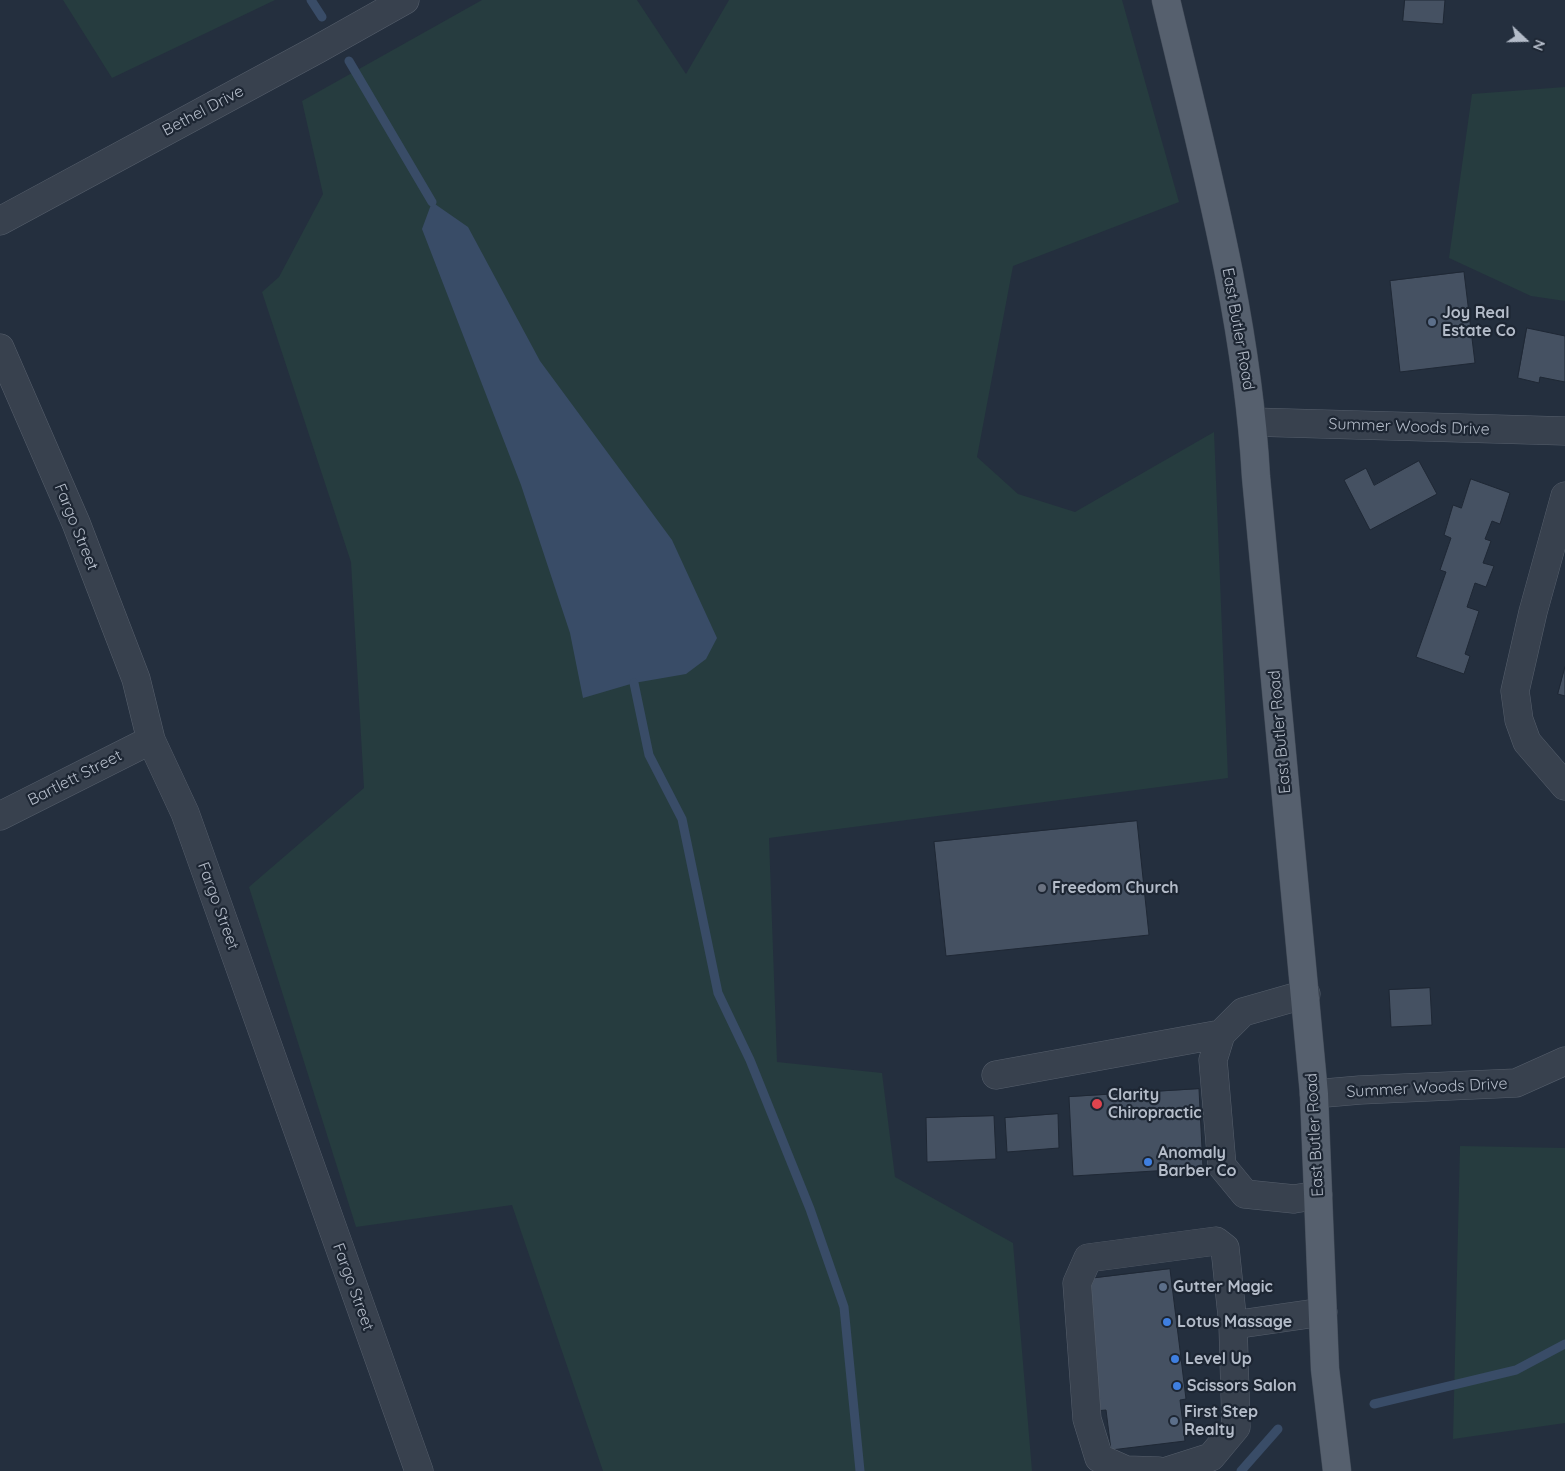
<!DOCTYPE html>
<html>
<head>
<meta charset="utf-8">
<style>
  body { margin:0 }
  #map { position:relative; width:1565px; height:1471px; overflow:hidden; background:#242f3e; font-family:Quicksand,sans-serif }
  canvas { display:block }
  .north { position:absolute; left:1500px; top:15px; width:50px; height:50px; -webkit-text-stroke:4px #1d2633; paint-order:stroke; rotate:111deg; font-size:14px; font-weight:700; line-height:20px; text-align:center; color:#b4bcc9 }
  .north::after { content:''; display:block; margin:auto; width:18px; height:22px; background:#b4bcc9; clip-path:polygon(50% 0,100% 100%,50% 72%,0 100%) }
</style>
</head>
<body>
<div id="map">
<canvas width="1565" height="1471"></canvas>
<div class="north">N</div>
</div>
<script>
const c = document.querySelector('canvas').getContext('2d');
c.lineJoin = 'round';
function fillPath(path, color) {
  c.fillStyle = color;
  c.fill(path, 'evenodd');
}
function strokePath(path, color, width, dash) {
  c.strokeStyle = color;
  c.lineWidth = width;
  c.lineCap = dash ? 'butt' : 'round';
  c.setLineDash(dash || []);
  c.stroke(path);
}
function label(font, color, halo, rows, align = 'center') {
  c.font = font + ' Quicksand,sans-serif';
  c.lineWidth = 4.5;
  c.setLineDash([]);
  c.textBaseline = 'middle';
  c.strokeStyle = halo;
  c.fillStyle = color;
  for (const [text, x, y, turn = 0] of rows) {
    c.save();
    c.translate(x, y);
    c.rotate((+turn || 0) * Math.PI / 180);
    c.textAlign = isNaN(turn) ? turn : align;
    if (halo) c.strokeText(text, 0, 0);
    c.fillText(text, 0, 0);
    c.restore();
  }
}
fillPath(new Path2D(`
  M 63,0 L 275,0 L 112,78 Z
  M 482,0 L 637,0 L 686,74 L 729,0 L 1122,0 L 1179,202 L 1013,266 L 977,457 L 1018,494 L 1075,512 L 1214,432 L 1228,778 L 769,838 L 777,1062 L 882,1073 L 895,1177 L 1013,1243 L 1032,1471 L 603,1471 L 512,1205 L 356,1227 L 249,887 L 364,788 L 351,562 L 262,292 L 279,277 L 323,194 L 302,101 Z
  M 1565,87 L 1565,301 L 1531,296 L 1449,258 L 1472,94 Z
  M 1460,1146 L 1565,1148 L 1565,1423 L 1453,1439 Z`), '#263c3f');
fillPath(new Path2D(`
  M 432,202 L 468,227 L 540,361 L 672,540 L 717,638 L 706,659 L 686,674 L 634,683 L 583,698 L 570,633 L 521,485 L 422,229 Z`), '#394c67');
strokePath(new Path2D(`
  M 311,0 L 322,17
  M 349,61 L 432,202
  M 634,683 L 649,755 L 682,819 L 718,993 L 750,1060 L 810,1209 L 844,1307 L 860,1471
  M 1374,1404 L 1516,1370 L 1565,1344
  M 1241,1471 L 1278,1429`), '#394c67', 9);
const building = new Path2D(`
  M 1405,0 L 1445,0 L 1443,24 L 1403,21 Z
  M 1464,272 L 1475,363 L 1400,372 L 1390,281 Z
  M 1527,328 L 1565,336 L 1565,382 L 1540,377 L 1539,383 L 1518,378 Z
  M 1419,461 L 1437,494 L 1370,530 L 1344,480 L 1366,468 L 1374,485 Z
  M 1471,479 L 1510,493 L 1500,524 L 1492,521 L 1485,539 L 1491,541 L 1483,563 L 1494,566 L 1486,587 L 1475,583 L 1467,607 L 1479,611 L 1465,654 L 1470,656 L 1464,674 L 1416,657 L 1446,572 L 1440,570 L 1451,538 L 1444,535 L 1453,505 L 1461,508 Z
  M 1565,667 L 1565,696 L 1558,694 Z
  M 1137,821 L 1149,935 L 946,956 L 934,842 Z
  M 1430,988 L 1432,1025 L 1391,1027 L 1389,990 Z
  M 1199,1089 L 1203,1168 L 1073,1176 L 1069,1097 Z
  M 1058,1114 L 1059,1148 L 1007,1152 L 1005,1118 Z
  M 994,1116 L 996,1159 L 927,1162 L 926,1118 Z
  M 1170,1269 L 1186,1399 L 1180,1400 L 1185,1441 L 1111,1450 L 1106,1410 L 1095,1411 L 1079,1280 Z`);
fillPath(building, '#455162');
strokePath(building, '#1f2835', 1);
const minor = new Path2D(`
  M 0,221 L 318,49 L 405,0
  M 0,348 L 76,523 L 136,679 L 151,740 L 185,813 L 419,1471
  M 1253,422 L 1565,431
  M 1565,496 L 1533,612 L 1515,691 L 1519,720 L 1527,742 L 1565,786
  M 0,816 L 151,740
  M 1306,994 L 1243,1012 L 1221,1034 L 1213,1060 L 1222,1166 L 1245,1194 L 1294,1199 L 1318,1195
  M 996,1075 L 1221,1034
  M 1314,1094 L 1360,1090 L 1516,1083 L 1565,1061
  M 1158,1471 L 1126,1470 L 1099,1458 L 1087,1419 L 1077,1283 L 1088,1258 L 1216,1241 L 1225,1248 L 1233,1325
  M 1167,1471 L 1211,1457 L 1236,1427 L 1233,1325 L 1323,1312`);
const major = new Path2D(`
  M 1166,0 C 1203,157 1247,315 1256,477 L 1314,1094 L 1325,1369 L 1337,1471`);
strokePath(minor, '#565f6c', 29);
strokePath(major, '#414a57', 29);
strokePath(minor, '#38414e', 28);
strokePath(major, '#56606e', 28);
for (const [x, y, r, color] of [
  [1432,322,5,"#5c6f8a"],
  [1042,888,5,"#6b7280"],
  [1097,1104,6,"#e0444e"],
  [1148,1162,5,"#3f7fe0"],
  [1163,1287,5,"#5c6f8a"],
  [1167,1322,5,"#3f7fe0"],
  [1175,1359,5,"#3f7fe0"],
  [1177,1386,5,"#3f7fe0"],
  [1174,1421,5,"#5c6f8a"]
]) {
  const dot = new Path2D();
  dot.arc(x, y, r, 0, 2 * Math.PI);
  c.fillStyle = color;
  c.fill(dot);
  strokePath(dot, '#1d2633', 2);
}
label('16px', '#b4bcc9', '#1d2633', [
  ["Bethel Drive",203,111,-28],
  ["East Butler Road",1238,329,80],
  ["Summer Woods Drive",1409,427,2],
  ["Fargo Street",76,527,68],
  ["East Butler Road",1280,732,-95],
  ["Bartlett Street",75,778,-27],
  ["Fargo Street",218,906,70],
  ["Summer Woods Drive",1427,1088,-3],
  ["East Butler Road",1315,1135,-93],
  ["Fargo Street",353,1287,70]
]);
label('bold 16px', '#b4bcc9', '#1d2633', [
  ["Joy Real",1442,313],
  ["Estate Co",1442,331],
  ["Freedom Church",1052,888],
  ["Clarity",1108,1095],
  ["Chiropractic",1108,1113],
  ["Anomaly",1158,1153],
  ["Barber Co",1158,1171],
  ["Gutter Magic",1173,1287],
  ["Lotus Massage",1177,1322],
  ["Level Up",1185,1359],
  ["Scissors Salon",1187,1386],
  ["First Step",1184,1412],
  ["Realty",1184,1430]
], 'left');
</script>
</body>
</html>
